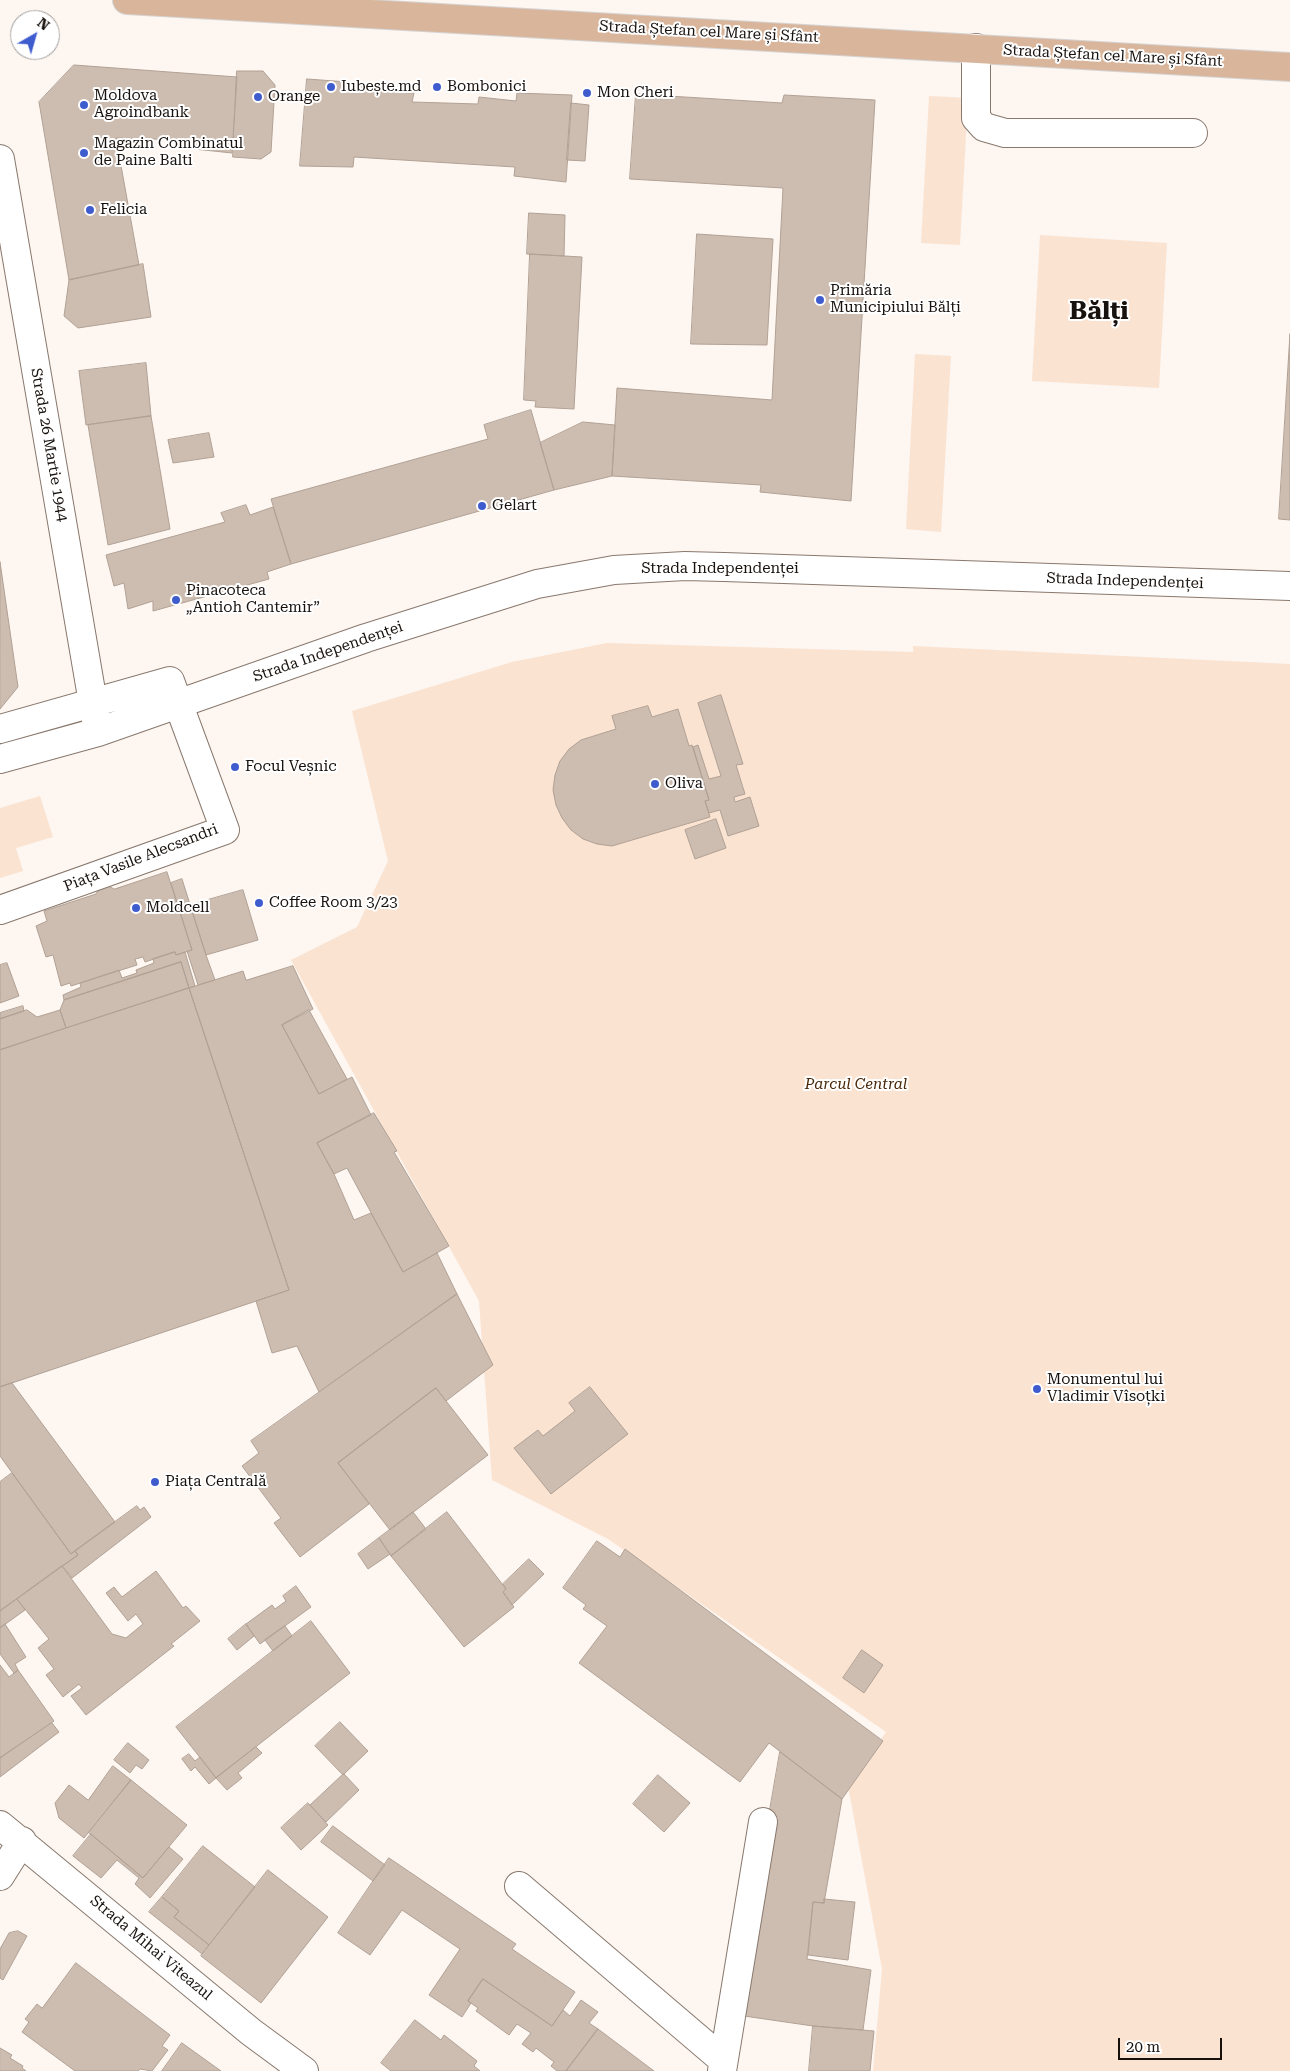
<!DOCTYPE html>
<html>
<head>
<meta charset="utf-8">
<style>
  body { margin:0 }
  #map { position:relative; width:1290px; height:2071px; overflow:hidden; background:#fdf6f1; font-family:"Roboto Serif",serif }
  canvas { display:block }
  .north { position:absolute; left:10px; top:10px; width:50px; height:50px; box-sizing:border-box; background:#fff; border:1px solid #a3a09f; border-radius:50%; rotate:38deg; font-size:14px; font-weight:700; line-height:20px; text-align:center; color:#18120e }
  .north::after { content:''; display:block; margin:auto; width:18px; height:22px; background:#3e5cce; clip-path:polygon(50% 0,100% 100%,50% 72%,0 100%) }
  .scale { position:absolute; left:1118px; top:2038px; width:104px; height:22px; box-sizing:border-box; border:2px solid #18120e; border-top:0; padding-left:6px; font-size:15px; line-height:18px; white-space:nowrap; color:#18120e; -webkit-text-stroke:4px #fff; paint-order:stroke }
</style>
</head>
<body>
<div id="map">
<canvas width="1290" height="2071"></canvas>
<div class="north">N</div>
<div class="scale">20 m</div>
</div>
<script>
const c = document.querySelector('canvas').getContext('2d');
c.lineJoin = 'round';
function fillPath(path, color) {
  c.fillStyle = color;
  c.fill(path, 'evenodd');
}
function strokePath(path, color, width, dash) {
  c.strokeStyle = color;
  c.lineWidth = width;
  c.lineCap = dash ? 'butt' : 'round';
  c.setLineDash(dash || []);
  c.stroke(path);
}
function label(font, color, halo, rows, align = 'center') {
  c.font = font + ' "Roboto Serif",serif';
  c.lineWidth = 4;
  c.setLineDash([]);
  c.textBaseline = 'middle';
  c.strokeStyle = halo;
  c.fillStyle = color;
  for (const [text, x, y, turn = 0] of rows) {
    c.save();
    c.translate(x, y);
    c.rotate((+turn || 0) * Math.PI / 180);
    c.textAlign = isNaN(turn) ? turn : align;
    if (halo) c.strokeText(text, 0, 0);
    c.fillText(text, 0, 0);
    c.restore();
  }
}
fillPath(new Path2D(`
  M 929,96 L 968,98 L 960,245 L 921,243 Z
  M 1040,235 L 1167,243 L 1159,388 L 1032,381 Z
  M 915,354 L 951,356 L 941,532 L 906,529 Z
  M 607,643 L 913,652 L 913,646 L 1290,664 L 1290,2071 L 873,2071 L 882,1969 L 848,1786 L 886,1732 L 608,1539 L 492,1480 L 479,1301 L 291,960 L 357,927 L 388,861 L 352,711 L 512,662 Z
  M 40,796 L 53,837 L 16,848 L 23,871 L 0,878 L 0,808 Z`), '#fbe3d1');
const building = new Path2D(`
  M 74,65 L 237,77 L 232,153 L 185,148 L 186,140 L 116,138 L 139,265 L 69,280 L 39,102 Z
  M 237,71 L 263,71 L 275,85 L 271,152 L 261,159 L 233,157 Z
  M 307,79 L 362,83 L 362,90 L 414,93 L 412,102 L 478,104 L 479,97 L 516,101 L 517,93 L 572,95 L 566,182 L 514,176 L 515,167 L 354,157 L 353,167 L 300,166 Z
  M 636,94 L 782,103 L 784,95 L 875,100 L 851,501 L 760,492 L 761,485 L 612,476 L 617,388 L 772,400 L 783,188 L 630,179 Z
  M 571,103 L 589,105 L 585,161 L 567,160 Z
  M 529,213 L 565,215 L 564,256 L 527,254 Z
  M 697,234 L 773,239 L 767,345 L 691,344 Z
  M 530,254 L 582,257 L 574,409 L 535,407 L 536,401 L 524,400 Z
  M 143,264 L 151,317 L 78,328 L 64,316 L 69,280 Z
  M 1290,334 L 1290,520 L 1279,519 Z
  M 146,363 L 151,416 L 86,425 L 79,371 Z
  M 531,410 L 554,490 L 291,564 L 271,499 L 488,439 L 484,425 Z
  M 151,416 L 170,529 L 108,545 L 88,425 Z
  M 583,422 L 615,425 L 612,476 L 554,490 L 540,443 Z
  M 209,433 L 214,457 L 173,463 L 168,440 Z
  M 246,505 L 250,515 L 273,507 L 291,564 L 267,572 L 269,579 L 153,611 L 153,601 L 128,609 L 124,583 L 114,586 L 106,555 L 225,522 L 221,513 Z
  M 0,562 L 18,687 L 0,709 Z
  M 721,695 L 743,764 L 736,765 L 745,794 L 734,797 L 735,802 L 750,797 L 759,826 L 728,836 L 720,810 L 709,813 L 705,801 L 709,800 L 693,747 L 698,745 L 709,779 L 721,776 L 698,703 Z
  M 648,706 L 652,717 L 678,709 L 689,746 L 692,745 L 709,800 L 705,801 L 710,817 L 612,846 L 597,844 L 583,839 L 571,830 L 562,818 L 556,805 L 553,790 L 555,775 L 560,761 L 569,749 L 581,740 L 616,729 L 612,716 Z
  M 716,819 L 726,848 L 695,859 L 685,830 Z
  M 167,872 L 192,950 L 176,955 L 175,952 L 145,962 L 143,957 L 135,959 L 137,965 L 71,986 L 70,983 L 61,986 L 53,955 L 46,957 L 36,926 L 47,921 L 44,911 L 96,894 L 100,887 L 107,885 L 114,889 Z
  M 182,879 L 206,955 L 215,980 L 198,985 L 187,951 L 192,950 L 171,883 Z
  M 243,890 L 258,940 L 206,955 L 190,905 Z
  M 175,952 L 176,955 L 185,952 L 195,986 L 189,988 L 181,962 L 64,1000 L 63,995 L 81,987 L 80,983 L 119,970 L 122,978 L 137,973 L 136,970 L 154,963 L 153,959 Z
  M 181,962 L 189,988 L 66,1028 L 60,1010 L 64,1000 Z
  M 7,963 L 19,996 L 0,1003 L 0,965 Z
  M 293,966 L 313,1009 L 282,1025 L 319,1094 L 352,1077 L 371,1115 L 317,1143 L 334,1174 L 354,1220 L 371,1213 L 403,1272 L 437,1253 L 457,1294 L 319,1392 L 297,1346 L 272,1353 L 256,1301 L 289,1290 L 189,988 L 243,971 L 246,980 Z
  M 189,988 L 289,1290 L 0,1387 L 0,1050 Z
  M 23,1006 L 24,1011 L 0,1019 L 0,1013 Z
  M 27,1010 L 37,1017 L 60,1010 L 66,1028 L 0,1050 L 0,1019 Z
  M 309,1010 L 347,1079 L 319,1094 L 282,1025 Z
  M 374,1113 L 397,1151 L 394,1152 L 449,1246 L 403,1272 L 347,1168 L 334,1174 L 317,1143 Z
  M 457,1294 L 493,1365 L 446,1401 L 436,1388 L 338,1463 L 369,1504 L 300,1557 L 274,1523 L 281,1518 L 242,1466 L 259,1453 L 251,1441 Z
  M 12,1383 L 115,1522 L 71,1554 L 0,1456 L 0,1387 Z
  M 590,1387 L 628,1434 L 551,1494 L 514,1448 L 538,1430 L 543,1436 L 575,1411 L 569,1403 Z
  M 436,1388 L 488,1455 L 390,1530 L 338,1463 Z
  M 12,1473 L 71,1554 L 75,1551 L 78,1555 L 0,1611 L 0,1482 Z
  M 137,1506 L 140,1510 L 144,1507 L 151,1517 L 72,1578 L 62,1566 L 78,1555 L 75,1551 Z
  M 413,1512 L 426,1529 L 391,1556 L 379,1538 Z
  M 447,1512 L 506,1589 L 503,1592 L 514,1607 L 464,1647 L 391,1556 Z
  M 379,1538 L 390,1554 L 368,1569 L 358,1554 Z
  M 597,1541 L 620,1557 L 625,1549 L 883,1741 L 842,1799 L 769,1743 L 740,1782 L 579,1663 L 607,1626 L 583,1609 L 586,1605 L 563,1588 Z
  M 529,1559 L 544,1574 L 512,1605 L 503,1592 L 506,1589 L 503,1584 Z
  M 62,1566 L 112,1634 L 126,1638 L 143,1624 L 136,1614 L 128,1621 L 106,1593 L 114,1587 L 122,1597 L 156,1571 L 183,1608 L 186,1606 L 200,1621 L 171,1644 L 174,1646 L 86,1715 L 71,1696 L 82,1688 L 79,1684 L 63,1697 L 46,1675 L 54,1669 L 38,1648 L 49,1639 L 17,1599 Z
  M 296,1586 L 311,1607 L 260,1644 L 246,1624 L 272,1605 L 275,1609 L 286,1601 L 283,1596 Z
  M 17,1599 L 25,1610 L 0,1628 L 0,1611 Z
  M 311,1621 L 350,1673 L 216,1778 L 176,1727 Z
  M 5,1624 L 26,1657 L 15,1664 L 18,1670 L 14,1673 L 0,1654 L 0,1628 Z
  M 246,1624 L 254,1636 L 237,1650 L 228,1639 Z
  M 285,1626 L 292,1636 L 273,1651 L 265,1640 Z
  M 862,1650 L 883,1665 L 864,1693 L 843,1678 Z
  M 0,1665 L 9,1677 L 18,1670 L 54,1721 L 0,1758 Z
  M 340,1722 L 368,1751 L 343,1775 L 315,1746 Z
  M 52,1723 L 59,1732 L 0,1777 L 0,1758 Z
  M 128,1743 L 149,1760 L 142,1769 L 136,1765 L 130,1773 L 114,1760 Z
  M 256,1747 L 262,1753 L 238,1773 L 242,1778 L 227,1790 L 216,1778 Z
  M 780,1752 L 842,1799 L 824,1903 L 813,1902 L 807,1959 L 871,1970 L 863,2030 L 813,2026 L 744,2016 L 735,2011 Z
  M 189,1754 L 195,1761 L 200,1757 L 216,1778 L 209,1784 L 195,1767 L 191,1771 L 182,1759 Z
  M 113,1766 L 131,1780 L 84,1838 L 59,1818 L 55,1803 L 69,1785 L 88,1800 Z
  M 344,1774 L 359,1790 L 326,1822 L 310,1805 L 342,1775 Z
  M 658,1775 L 690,1803 L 664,1832 L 633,1804 Z
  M 131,1780 L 187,1825 L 143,1878 L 89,1833 Z
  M 308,1803 L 328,1825 L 301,1850 L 281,1828 Z
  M 333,1826 L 385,1865 L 373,1881 L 321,1842 Z
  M 91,1834 L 143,1878 L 169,1847 L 183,1859 L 150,1898 L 135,1884 L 139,1878 L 117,1860 L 101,1878 L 73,1856 Z
  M 203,1846 L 255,1887 L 209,1945 L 174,1917 L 179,1911 L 162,1897 Z
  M 389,1858 L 516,1944 L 512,1949 L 575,1992 L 552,2026 L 483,1979 L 468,2001 L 471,2003 L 462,2017 L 429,1995 L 460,1949 L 402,1910 L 370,1955 L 338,1933 Z
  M 268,1870 L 328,1917 L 261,2003 L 201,1956 Z
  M 162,1897 L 179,1911 L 174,1917 L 209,1945 L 202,1954 L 149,1912 Z
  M 824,1899 L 855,1902 L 848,1960 L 808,1955 L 813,1902 L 824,1903 Z
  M 18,1931 L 27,1936 L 3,1980 L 0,1978 L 0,1949 L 9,1933 Z
  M 76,1963 L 170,2035 L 162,2046 L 168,2050 L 152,2071 L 140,2069 L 138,2071 L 75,2071 L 22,2032 L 29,2022 L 25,2019 L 37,2004 L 42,2008 Z
  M 483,1979 L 552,2026 L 563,2010 L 570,2016 L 581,2000 L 598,2012 L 589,2023 L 598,2029 L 566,2071 L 557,2071 L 551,2066 L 554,2062 L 536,2048 L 533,2052 L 522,2044 L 531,2033 L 517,2024 L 509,2035 L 476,2011 L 478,2008 L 468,2001 Z
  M 415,2020 L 441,2040 L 444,2035 L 477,2061 L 474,2066 L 480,2071 L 391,2071 L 381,2063 Z
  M 813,2026 L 874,2031 L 870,2071 L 809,2071 Z
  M 598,2029 L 654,2071 L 566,2071 Z
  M 182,2043 L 221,2071 L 162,2071 Z
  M 0,2048 L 12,2055 L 10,2058 L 23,2066 L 22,2068 L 26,2071 L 0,2071 Z`);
fillPath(building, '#cdbcb0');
strokePath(building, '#b1a195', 1);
const minor = new Path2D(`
  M 976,48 L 976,118 L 984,127 L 1005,133 L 1193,133
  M 0,159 L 98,732
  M 0,729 L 170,681 L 225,830 L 0,910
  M 0,759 L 98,732 L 366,638 L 537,584 L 614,570 L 685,566 L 724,567 L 1290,586
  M 0,1825 L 251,2032 L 304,2071
  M 0,1876 L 22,1841
  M 519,1886 L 723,2060
  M 722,2071 L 763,1822`);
const major = new Path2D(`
  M 127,0 L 1290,67`);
strokePath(minor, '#88786d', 30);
strokePath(major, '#d5d4d4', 30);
strokePath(minor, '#fff', 28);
strokePath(major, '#d9b69b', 28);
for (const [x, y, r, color] of [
  [331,87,5,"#3e5cce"],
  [437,87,5,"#3e5cce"],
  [587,93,5,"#3e5cce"],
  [258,97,5,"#3e5cce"],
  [84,105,5,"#3e5cce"],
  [84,153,5,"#3e5cce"],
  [90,210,5,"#3e5cce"],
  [820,300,5,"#3e5cce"],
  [482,506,5,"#3e5cce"],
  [176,600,5,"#3e5cce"],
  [235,767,5,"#3e5cce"],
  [655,784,5,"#3e5cce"],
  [259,903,5,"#3e5cce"],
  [136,908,5,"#3e5cce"],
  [1037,1389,5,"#3e5cce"],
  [155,1482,5,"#3e5cce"]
]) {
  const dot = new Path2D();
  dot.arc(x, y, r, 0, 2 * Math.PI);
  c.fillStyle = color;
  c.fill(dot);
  strokePath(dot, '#fff', 2);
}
label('15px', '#18120e', '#fff', [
  ["Strada Ștefan cel Mare și Sfânt",709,32,3],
  ["Strada Ștefan cel Mare și Sfânt",1113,56,3],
  ["Strada 26 Martie 1944",49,445,80],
  ["Strada Independenței",720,569],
  ["Strada Independenței",1125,581,2],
  ["Strada Independenței",328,652,-19],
  ["Piața Vasile Alecsandri",141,858,-21],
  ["Strada Mihai Viteazul",151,1948,40]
]);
label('15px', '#18120e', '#fff', [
  ["Iubește.md",341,87],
  ["Bombonici",447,87],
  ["Mon Cheri",597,93],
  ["Moldova",94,96],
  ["Agroindbank",94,113],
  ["Orange",268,97],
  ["Magazin Combinatul",94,144],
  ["de Paine Balti",94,161],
  ["Felicia",100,210],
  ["Primăria",830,291],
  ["Municipiului Bălți",830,308],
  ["Gelart",492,506],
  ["Pinacoteca",186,591],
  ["„Antioh Cantemir”",186,608],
  ["Focul Veșnic",245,767],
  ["Oliva",665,784],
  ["Coffee Room 3/23",269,903],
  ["Moldcell",146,908],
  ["Monumentul lui",1047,1380],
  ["Vladimir Vîsoțki",1047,1397],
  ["Piața Centrală",165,1482]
], 'left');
label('italic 15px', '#492708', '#fff', [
  ["Parcul Central",856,1085]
]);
label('bold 25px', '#18120e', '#fff', [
  ["Bălți",1099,312]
]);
</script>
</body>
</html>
